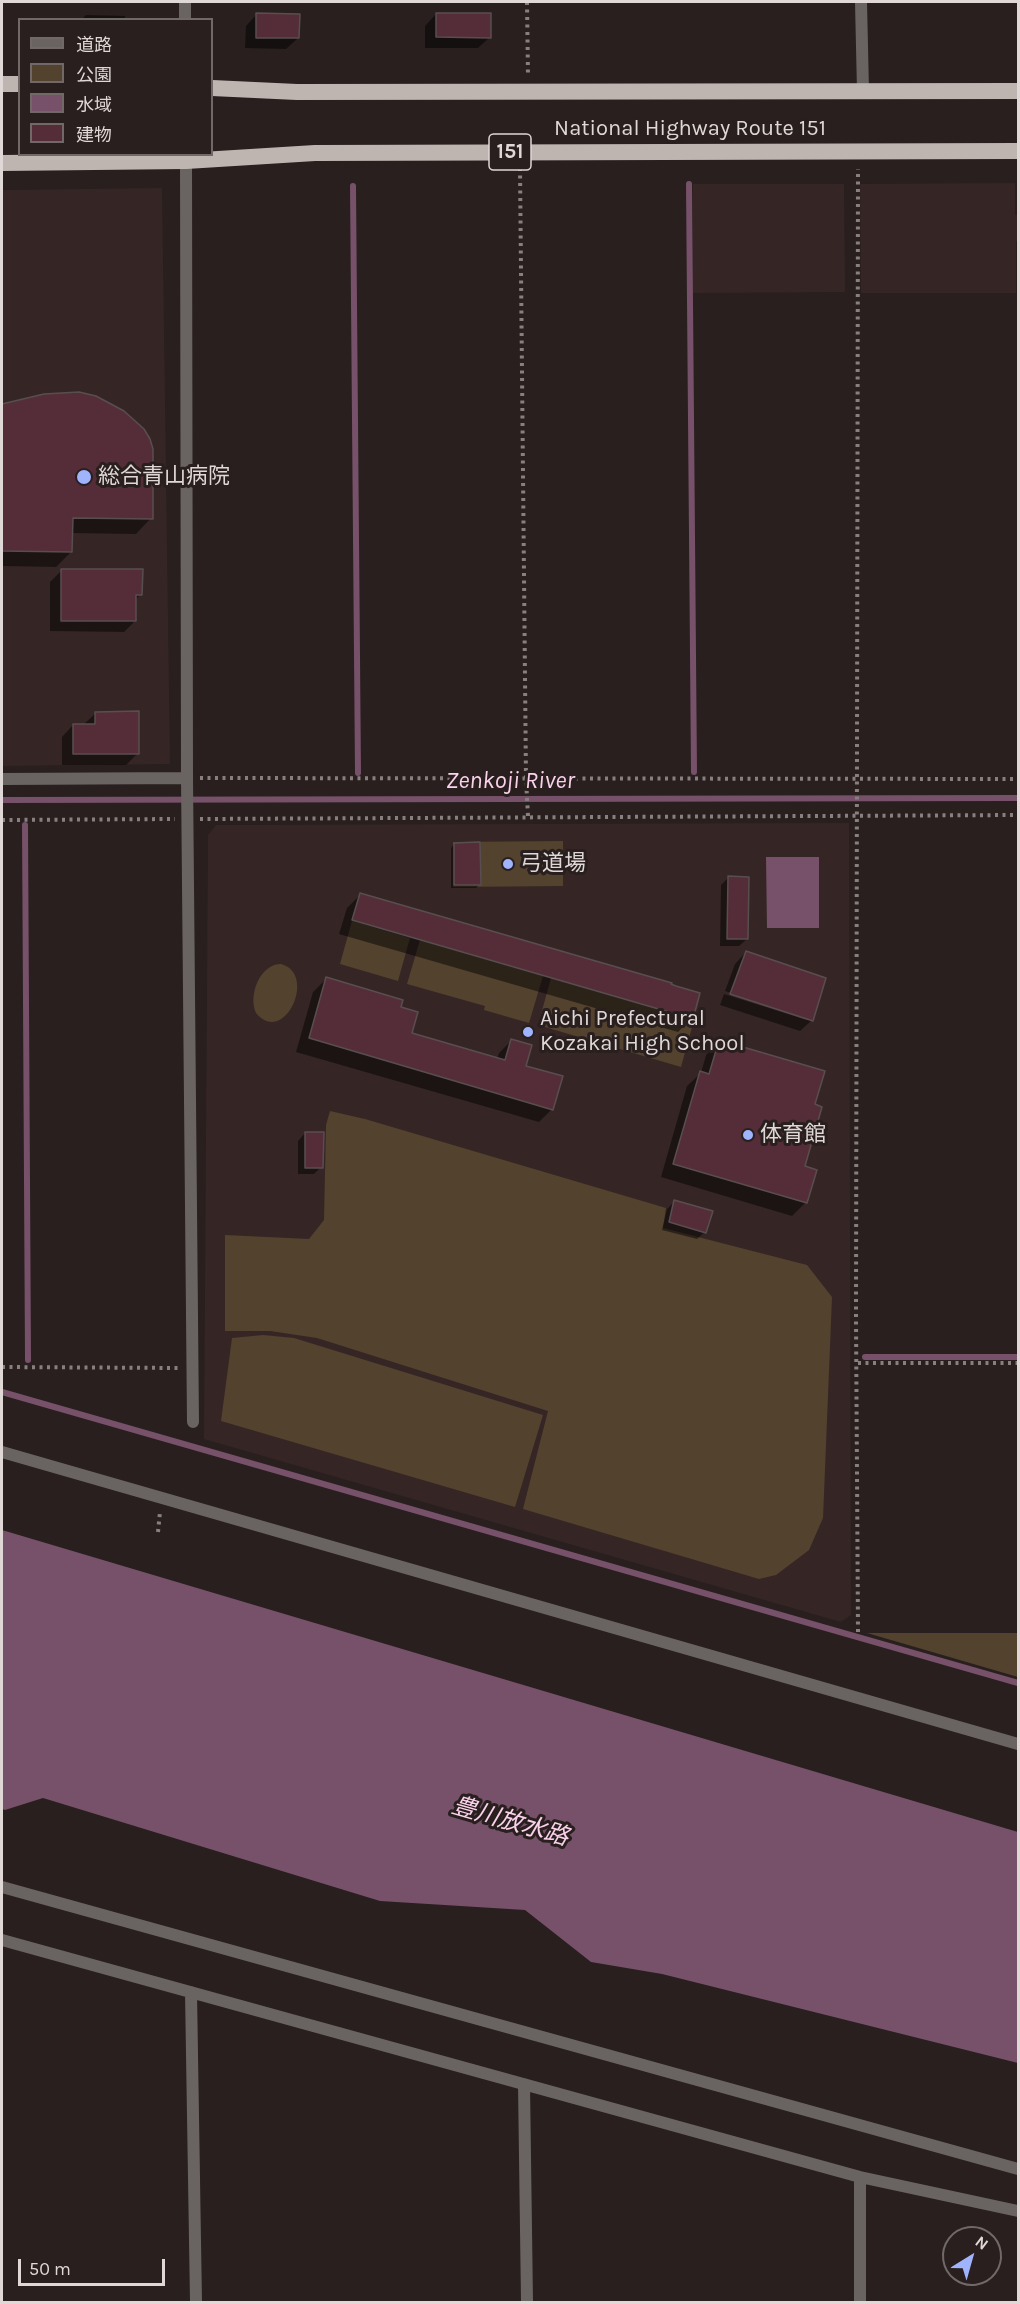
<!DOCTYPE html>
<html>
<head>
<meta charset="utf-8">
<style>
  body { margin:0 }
  #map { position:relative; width:1020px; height:2304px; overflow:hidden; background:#281f1e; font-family:Karla,"Noto Sans JP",sans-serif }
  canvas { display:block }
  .frame { position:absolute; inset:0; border:3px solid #dfd8d7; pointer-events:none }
  .legend { position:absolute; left:18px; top:18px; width:195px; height:138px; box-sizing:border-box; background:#281f1e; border:2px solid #716968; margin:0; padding:8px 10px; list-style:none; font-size:18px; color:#dfd8d7 }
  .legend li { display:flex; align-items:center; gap:12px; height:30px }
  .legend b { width:30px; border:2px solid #716968 }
  .north { position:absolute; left:942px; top:2226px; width:60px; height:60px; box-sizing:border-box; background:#281f1e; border:2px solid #716968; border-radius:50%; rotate:37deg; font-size:16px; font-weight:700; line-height:24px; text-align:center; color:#dfd8d7 }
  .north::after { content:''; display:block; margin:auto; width:21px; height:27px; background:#a0b3fd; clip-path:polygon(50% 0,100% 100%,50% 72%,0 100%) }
  .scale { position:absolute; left:18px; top:2259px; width:147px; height:27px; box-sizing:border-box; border:3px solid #dfd8d7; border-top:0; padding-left:8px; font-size:18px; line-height:21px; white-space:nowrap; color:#dfd8d7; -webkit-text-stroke:4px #281f1e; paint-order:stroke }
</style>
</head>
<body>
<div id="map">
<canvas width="1020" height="2304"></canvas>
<div class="frame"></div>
<ul class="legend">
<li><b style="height:8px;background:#696462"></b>道路</li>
<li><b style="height:16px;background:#53422e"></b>公園</li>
<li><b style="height:16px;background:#765169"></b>水域</li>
<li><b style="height:16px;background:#552d38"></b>建物</li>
</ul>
<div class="north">N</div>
<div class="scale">50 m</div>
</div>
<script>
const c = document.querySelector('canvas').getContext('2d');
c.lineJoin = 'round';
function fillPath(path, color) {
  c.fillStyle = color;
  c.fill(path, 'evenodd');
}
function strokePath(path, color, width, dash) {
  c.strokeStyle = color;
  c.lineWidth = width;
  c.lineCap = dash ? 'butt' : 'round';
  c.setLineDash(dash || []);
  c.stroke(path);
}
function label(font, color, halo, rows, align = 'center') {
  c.font = font + ' Karla,"Noto Sans JP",sans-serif';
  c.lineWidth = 6;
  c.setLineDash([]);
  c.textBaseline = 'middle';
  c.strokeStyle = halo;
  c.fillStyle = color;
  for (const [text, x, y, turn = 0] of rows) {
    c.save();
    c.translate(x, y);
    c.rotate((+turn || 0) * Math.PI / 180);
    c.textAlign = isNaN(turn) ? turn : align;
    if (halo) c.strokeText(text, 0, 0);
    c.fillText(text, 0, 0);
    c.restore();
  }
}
fillPath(new Path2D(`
  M 1015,183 L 1015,215 L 1018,215 L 1018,241 L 1016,241 L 1016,293 L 861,293 L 860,184 Z
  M 844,184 L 845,292 L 693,293 L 693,184 Z
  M 162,188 L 170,764 L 2,766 L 2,190 Z
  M 849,823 L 851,1615 L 841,1622 L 204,1439 L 208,835 L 216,825 Z`), '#352625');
fillPath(new Path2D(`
  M 563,841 L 563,886 L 453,887 L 453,842 Z
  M 352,921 L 410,938 L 398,981 L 340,964 Z
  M 420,940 L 543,976 L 529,1023 L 484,1010 L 485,1006 L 407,984 Z
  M 281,964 C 318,974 284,1047 256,1013 C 248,995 260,964 281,964 Z
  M 551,978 L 694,1020 L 681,1067 L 538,1025 Z
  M 330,1111 L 365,1119 L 666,1208 L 663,1228 L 807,1265 L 832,1297 L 823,1518 L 809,1550 L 776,1575 L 759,1579 L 523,1509 L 548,1411 L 317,1338 L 270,1331 L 225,1331 L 225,1235 L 309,1239 L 324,1220 L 326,1125 Z
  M 263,1335 L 294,1338 L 543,1415 L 515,1507 L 221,1421 L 232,1338 Z
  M 867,1633 L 1018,1633 L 1018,1677 Z`), '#53422e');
fillPath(new Path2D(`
  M 766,857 L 819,857 L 819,928 L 767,928 Z
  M 2,1530 L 1018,1832 L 1018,2063 L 662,1974 L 591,1962 L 525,1910 L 380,1901 L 43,1798 L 5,1810 L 2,1809 Z`), '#765169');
fillPath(new Path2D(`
  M 257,14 L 298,38 L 286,49 L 245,48 L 246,26 Z
  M 436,14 L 490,37 L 478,48 L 425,48 L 425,26 Z
  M 86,15 L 125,16 L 125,20 L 81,20 Z
  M 44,395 L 151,518 L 136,534 L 71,533 L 71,552 L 56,567 L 2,566 L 2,405 Z
  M 62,570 L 141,594 L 135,600 L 135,621 L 124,632 L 50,631 L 50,582 Z
  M 96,713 L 138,753 L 126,765 L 62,765 L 62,737 L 73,725 L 84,724 Z
  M 454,844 L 479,885 L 476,888 L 451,888 L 451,848 Z
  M 729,877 L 747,939 L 739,946 L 720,946 L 721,885 Z
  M 361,894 L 692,1018 L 678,1032 L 339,934 L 347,908 Z
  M 746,952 L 812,1020 L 800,1031 L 720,1005 L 724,994 L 807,1020 L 807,1017 L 725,991 L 735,964 Z
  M 326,979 L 410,1034 L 497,1059 L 499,1053 L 512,1040 L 524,1067 L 552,1109 L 539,1122 L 296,1052 L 313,992 Z
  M 719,1042 L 813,1105 L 803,1167 L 806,1202 L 792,1216 L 661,1177 L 687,1086 L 701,1073 L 706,1055 Z
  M 305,1133 L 321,1167 L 314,1174 L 298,1174 L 298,1141 Z
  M 674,1202 L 705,1232 L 697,1239 L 662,1230 L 667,1209 Z`), '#0007');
strokePath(new Path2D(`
  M 689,184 L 694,772
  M 353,186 L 358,773
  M 2,800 L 1018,798
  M 25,825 L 28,1360
  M 865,1357 L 1018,1357
  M 2,1392 L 1018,1683`), '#765169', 6);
const building = new Path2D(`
  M 256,13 L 300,14 L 299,38 L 256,38 Z
  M 436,13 L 491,13 L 491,38 L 436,37 Z
  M 79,392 L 96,396 L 124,411 L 144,429 L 150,439 L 153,449 L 153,519 L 73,518 L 72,552 L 2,551 L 2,404 L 44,394 Z
  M 61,569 L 143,569 L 142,595 L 136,595 L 136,621 L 61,621 Z
  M 139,711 L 139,754 L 73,754 L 73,724 L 95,724 L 95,712 Z
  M 480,842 L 481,885 L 454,885 L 454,843 Z
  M 728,876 L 749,877 L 748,939 L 727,939 Z
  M 360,893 L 672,983 L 671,984 L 676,986 L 700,993 L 693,1019 L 352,920 Z
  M 746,951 L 826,978 L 813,1021 L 730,994 Z
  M 326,977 L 403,1000 L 401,1007 L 418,1012 L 412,1033 L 505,1060 L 511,1039 L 532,1045 L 526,1066 L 563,1076 L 553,1110 L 309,1038 Z
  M 719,1040 L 825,1071 L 815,1104 L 822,1107 L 805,1166 L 817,1170 L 807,1203 L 673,1164 L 700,1071 L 709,1074 Z
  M 305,1132 L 324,1132 L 323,1168 L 305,1168 Z
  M 674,1200 L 713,1211 L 706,1233 L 669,1222 Z`);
fillPath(building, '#552d38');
strokePath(building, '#584e50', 1.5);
strokePath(new Path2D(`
  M 527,2 L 528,76
  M 520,168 L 526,779 L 528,816
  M 200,778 L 1018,779
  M 200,819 L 1018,815
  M 2,820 L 175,819
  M 858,1363 L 1018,1363
  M 2,1367 L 178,1368
  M 158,1532 L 160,1512
  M 858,1632 L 856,1318 L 858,169`), '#88807f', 4, [3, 4.5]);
strokePath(new Path2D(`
  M 185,2 L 185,20
  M 861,2 L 863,91
  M 186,154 L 187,778 L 193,1422
  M 2,779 L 187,778
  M 2,1452 L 1018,1744
  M 2,1887 L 1018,2169
  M 2,1940 L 860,2177 L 1018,2211
  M 191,1992 L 196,2302
  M 524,2084 L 527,2302
  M 860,2302 L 860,2177`), '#696462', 12);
strokePath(new Path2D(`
  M 2,84 L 20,84
  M 212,88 L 297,92 L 1018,91
  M 2,163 L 186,161 L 315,153 L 1018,151`), '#bfb5b0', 16);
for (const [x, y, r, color] of [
  [84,477,8,"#a0b3fd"],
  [508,864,6,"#a0b3fd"],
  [528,1032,6,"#a0b3fd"],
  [748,1135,6,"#a0b3fd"]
]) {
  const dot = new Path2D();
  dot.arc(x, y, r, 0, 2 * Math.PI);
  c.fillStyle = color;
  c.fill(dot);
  strokePath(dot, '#281f1e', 2);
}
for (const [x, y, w] of [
  [510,152,42]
]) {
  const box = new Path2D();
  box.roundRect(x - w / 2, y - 18, w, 36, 4.5);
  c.fillStyle = '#281f1e';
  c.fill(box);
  strokePath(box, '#dfd8d7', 1.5);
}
label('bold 21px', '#dfd8d7', null, [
  ["151",510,152]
]);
label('22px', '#dfd8d7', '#281f1e', [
  ["National Highway Route 151",690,129]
]);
label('22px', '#dfd8d7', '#281f1e', [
  ["総合青山病院",98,477],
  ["弓道場",520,864],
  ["Aichi Prefectural",540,1019],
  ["Kozakai High School",540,1044],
  ["体育館",760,1135]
], 'left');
label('italic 24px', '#fad2eb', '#281f1e', [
  ["Zenkoji River",510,781],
  ["豊川放水路",510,1822,16]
]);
</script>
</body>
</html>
